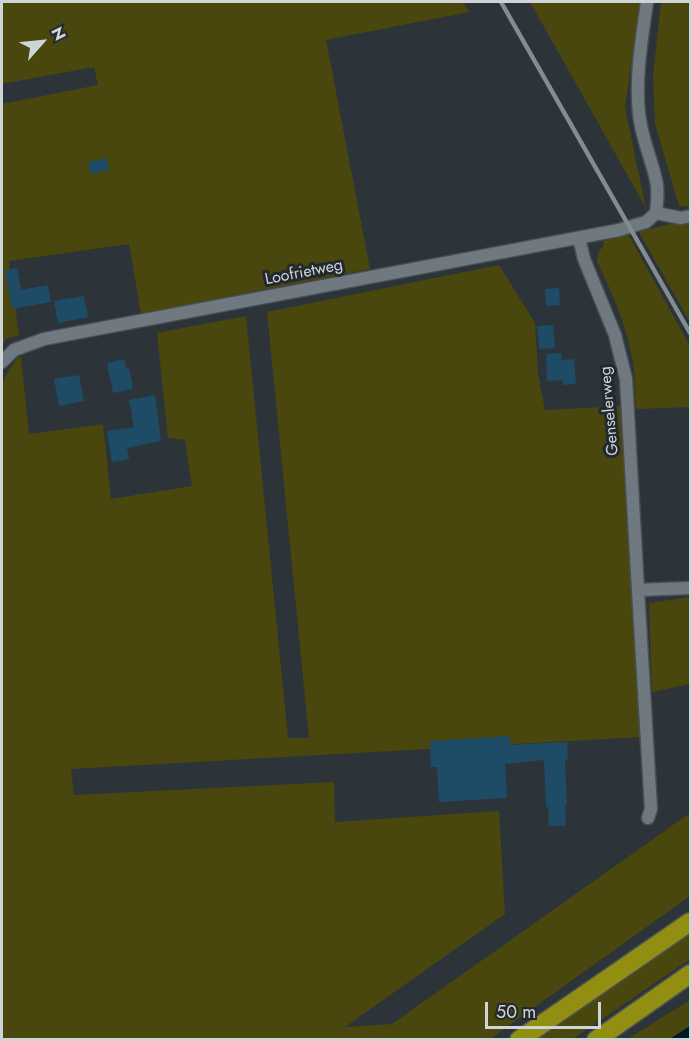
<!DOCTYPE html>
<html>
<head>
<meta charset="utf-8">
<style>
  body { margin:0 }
  #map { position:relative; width:692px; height:1041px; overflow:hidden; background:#2c343a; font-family:Jost,sans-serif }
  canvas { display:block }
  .frame { position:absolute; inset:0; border:3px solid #cfd4d7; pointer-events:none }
  .north { position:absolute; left:12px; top:12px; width:60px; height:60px; -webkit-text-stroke:4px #222a30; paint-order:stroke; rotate:63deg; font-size:16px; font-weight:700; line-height:24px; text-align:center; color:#cfd4d7 }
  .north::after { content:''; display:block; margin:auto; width:21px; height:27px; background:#cfd4d7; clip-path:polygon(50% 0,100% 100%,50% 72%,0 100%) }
  .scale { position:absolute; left:485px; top:1002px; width:116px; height:27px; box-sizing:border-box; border:3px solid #cfd4d7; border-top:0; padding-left:8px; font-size:18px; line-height:21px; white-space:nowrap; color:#cfd4d7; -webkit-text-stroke:4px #222a30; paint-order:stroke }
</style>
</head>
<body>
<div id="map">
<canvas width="692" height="1041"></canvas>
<div class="frame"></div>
<div class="north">N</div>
<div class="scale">50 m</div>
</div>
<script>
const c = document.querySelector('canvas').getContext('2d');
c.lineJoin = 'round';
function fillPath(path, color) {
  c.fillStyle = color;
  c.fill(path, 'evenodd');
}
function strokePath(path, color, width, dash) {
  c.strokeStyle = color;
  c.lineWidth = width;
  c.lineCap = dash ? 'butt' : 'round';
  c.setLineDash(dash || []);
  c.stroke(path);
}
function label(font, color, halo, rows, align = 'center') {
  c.font = font + ' Jost,sans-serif';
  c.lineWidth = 6;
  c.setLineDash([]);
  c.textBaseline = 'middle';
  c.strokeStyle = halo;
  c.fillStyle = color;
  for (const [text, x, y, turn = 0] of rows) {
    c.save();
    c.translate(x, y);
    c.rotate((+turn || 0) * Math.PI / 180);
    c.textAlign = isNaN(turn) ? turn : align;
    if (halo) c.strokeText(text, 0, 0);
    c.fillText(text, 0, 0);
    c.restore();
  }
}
fillPath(new Path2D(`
  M 2,2 L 463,2 L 469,12 L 326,40 L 370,269 L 141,314 L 129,244 L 9,261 L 19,336 L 7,338 L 2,346 L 2,104 L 98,85 L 94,67 L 2,84 Z
  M 530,2 L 640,2 L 625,108 L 646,208 Z
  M 661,2 L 690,2 L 690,207 L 679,206 L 655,124 L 653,76 Z
  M 669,224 L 690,224 L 690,322 L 639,232 Z
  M 628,234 L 690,346 L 690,407 L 636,409 C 635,394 635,378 633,363 C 627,327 613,294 597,262 L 598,253 L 604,245 L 603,241 Z
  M 499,265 L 535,323 L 538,373 L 545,410 L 621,406 L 641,737 L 71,769 L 74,795 L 334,782 L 335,822 L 499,811 L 505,914 L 345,1027 L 392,1024 L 690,813 L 690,896 L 490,1039 L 2,1039 L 2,382 L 17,358 L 21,357 L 29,434 L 103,424 L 111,499 L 192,486 L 185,440 L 168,438 L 157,333 L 246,316 L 288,738 L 309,738 L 267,312 Z
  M 690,597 L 690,684 L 652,692 L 649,603 Z
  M 690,934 L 690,959 L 573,1039 L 535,1040 Z
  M 690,1000 L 690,1026 L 670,1039 L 626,1040 Z`), '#49470d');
fillPath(new Path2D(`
  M 690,1026 L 690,1039 L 670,1039 Z`), '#001928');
fillPath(new Path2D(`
  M 107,158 L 109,170 L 91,174 L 88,162 Z
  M 17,268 L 21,290 L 48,285 L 51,302 L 12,309 L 5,270 Z
  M 559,288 L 560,305 L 546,306 L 545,289 Z
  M 84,296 L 88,317 L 58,323 L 54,301 Z
  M 553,325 L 555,348 L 539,349 L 537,326 Z
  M 561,353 L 562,360 L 574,359 L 576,384 L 563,385 L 563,380 L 547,381 L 546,354 Z
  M 124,359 L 126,369 L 129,368 L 133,389 L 113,393 L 107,363 Z
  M 79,375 L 84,401 L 59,406 L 54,379 Z
  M 155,395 L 161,441 L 127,448 L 129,459 L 112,462 L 107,431 L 134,427 L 129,400 Z
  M 510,736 L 510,745 L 567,742 L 568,759 L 565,760 L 567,805 L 565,805 L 566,826 L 549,826 L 548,807 L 546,807 L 544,760 L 505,764 L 507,798 L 439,802 L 437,767 L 431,767 L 430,741 Z`), '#1e4c67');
const minor = new Path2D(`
  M 656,213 L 681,218 L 690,216
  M 579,238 L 584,259 L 615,335 L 626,379 L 638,590 L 690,588
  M 2,362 L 14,350 L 44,339 L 619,230 L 646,222 L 656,213 C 657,202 659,191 656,180 C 651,157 641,137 639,113 C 635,76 642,38 647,2
  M 638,590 L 651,809 L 648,818`);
const motorway = new Path2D(`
  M 519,1040 L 690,922
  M 596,1040 L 690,974`);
strokePath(minor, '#485054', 15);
strokePath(motorway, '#485054', 21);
strokePath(minor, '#707980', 12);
strokePath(motorway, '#928e12', 18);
strokePath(new Path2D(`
  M 501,2 L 690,333`), '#858c90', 4.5);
label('16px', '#cfd4d7', '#222a30', [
  ["Loofrietweg",304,273,-11],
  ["Genselerweg",610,411,-95]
]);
</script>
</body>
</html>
